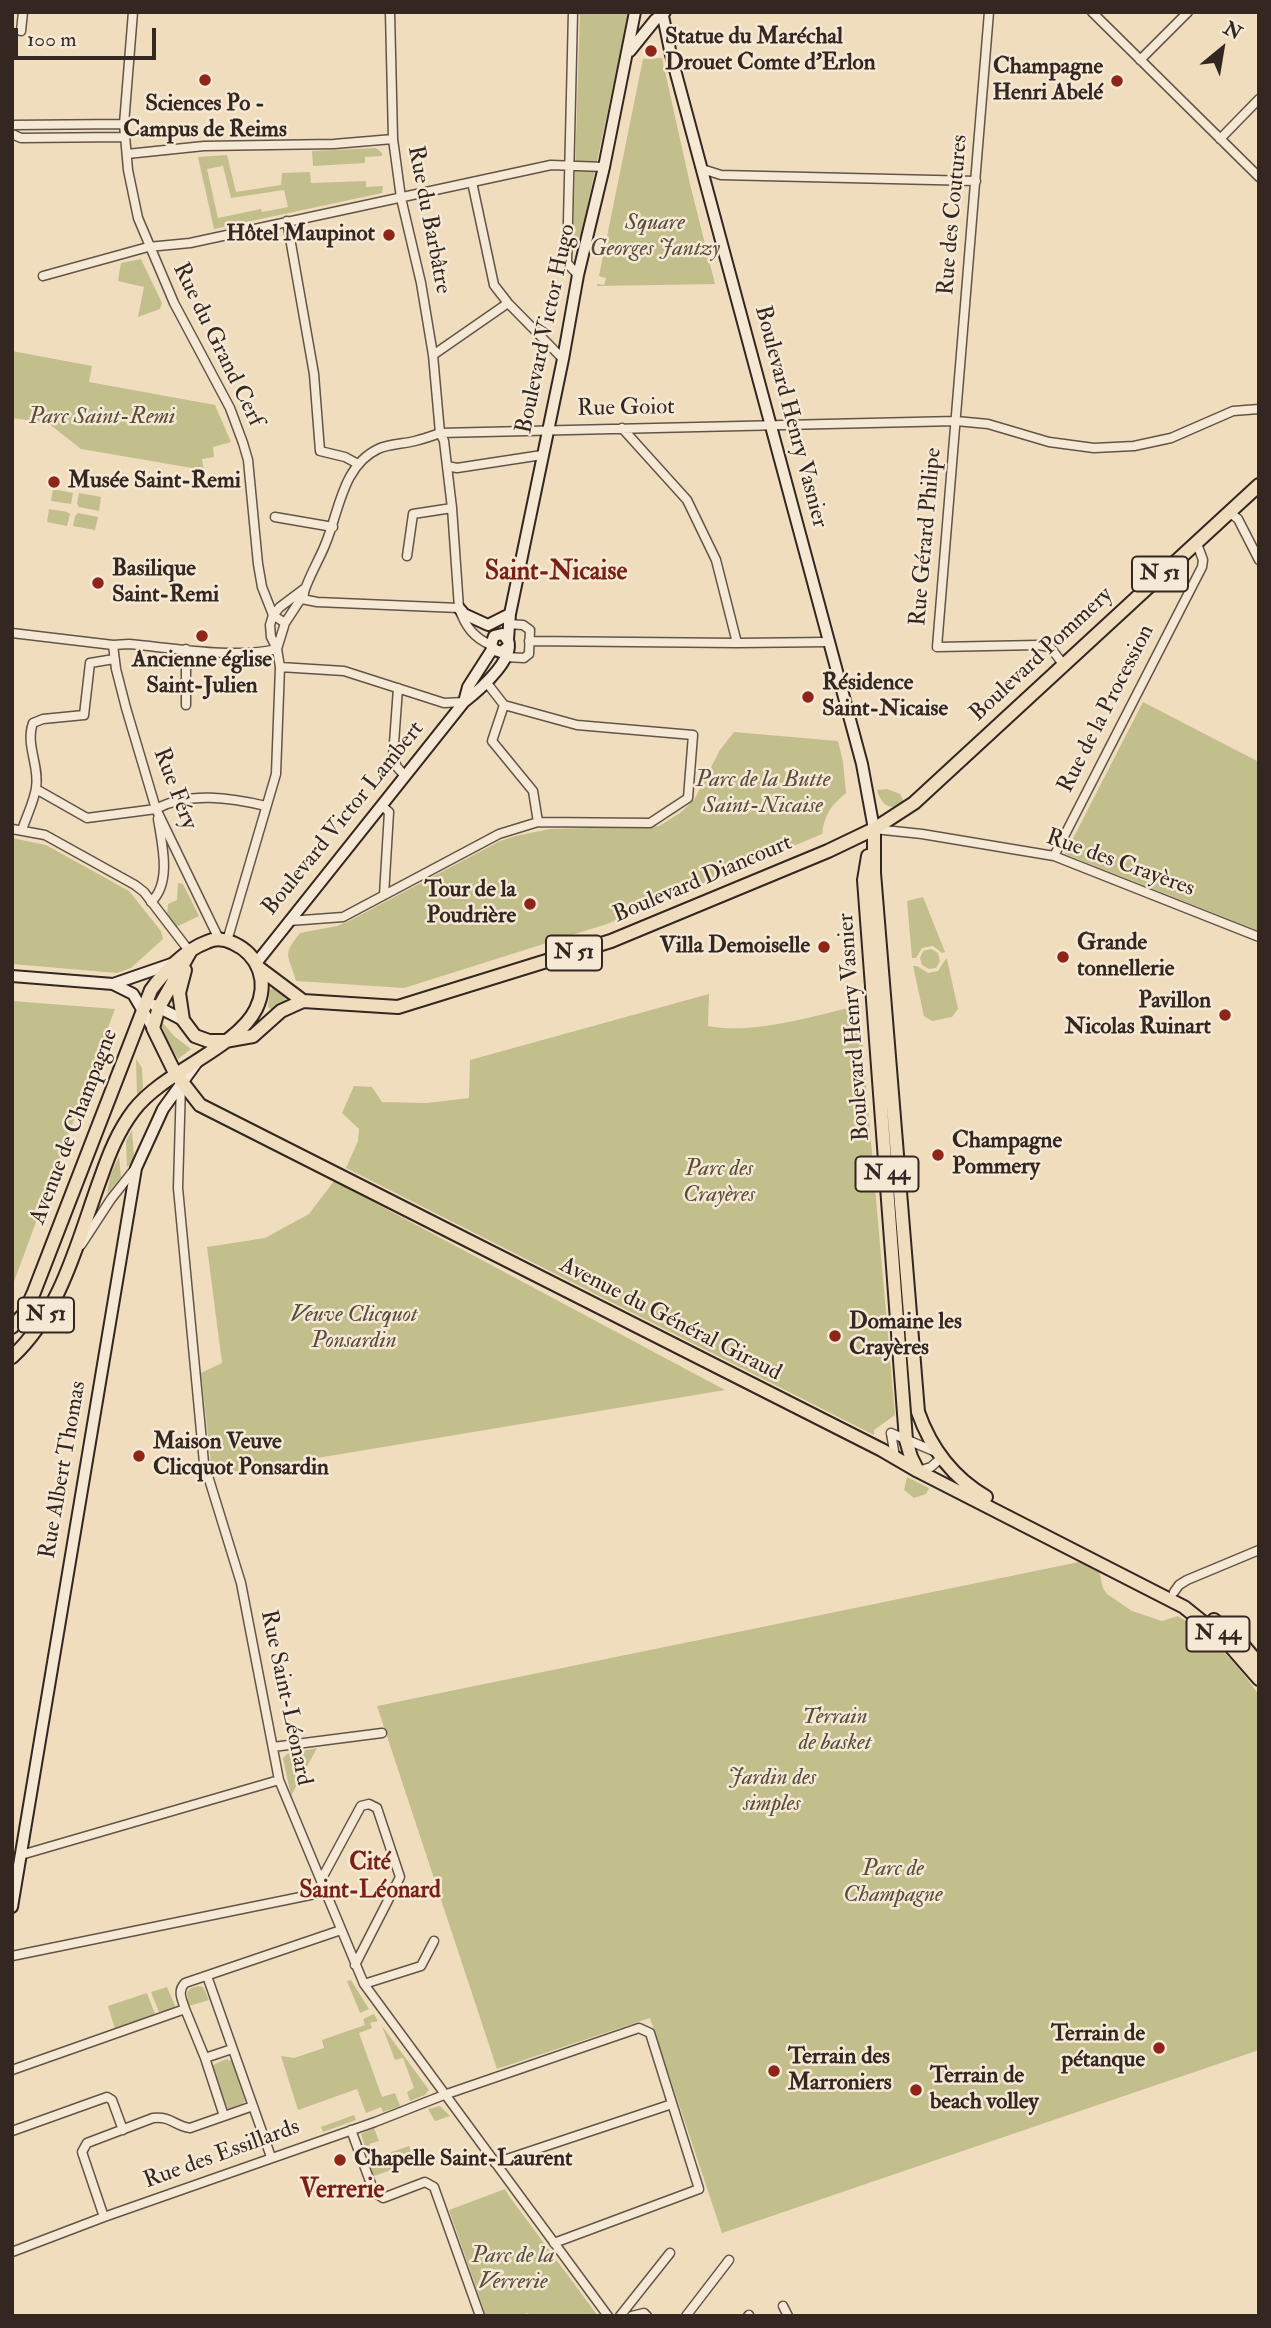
<!DOCTYPE html>
<html>
<head>
<meta charset="utf-8">
<style>
  body { margin:0 }
  #map { position:relative; width:1271px; height:2328px; overflow:hidden; background:#f0ddbe; font-family:"IM FELL Double Pica",serif }
  canvas { display:block }
  .frame { position:absolute; inset:0; border:14px solid #342620; pointer-events:none }
  .north { position:absolute; left:1187px; top:14px; width:70px; height:70px; -webkit-text-stroke:5px #f5e9d5; paint-order:stroke; rotate:30deg; font-size:19px; font-weight:700; line-height:28px; text-align:center; color:#342620 }
  .north::after { content:''; display:block; margin:auto; width:24px; height:32px; background:#342620; clip-path:polygon(50% 0,100% 100%,50% 72%,0 100%) }
  .scale { position:absolute; left:14px; top:28px; width:142px; height:32px; box-sizing:border-box; border:4px solid #342620; border-top:0; padding-left:9px; font-size:21px; line-height:24px; white-space:nowrap; color:#342620; -webkit-text-stroke:5px #f5e9d5; paint-order:stroke }
</style>
</head>
<body>
<div id="map">
<canvas width="1271" height="2328"></canvas>
<div class="frame"></div>
<div class="north">N</div>
<div class="scale">100 m</div>
</div>
<script>
const c = document.querySelector('canvas').getContext('2d');
c.lineJoin = 'round';
function fillPath(path, color) {
  c.fillStyle = color;
  c.fill(path, 'evenodd');
}
function strokePath(path, color, width, dash) {
  c.strokeStyle = color;
  c.lineWidth = width;
  c.lineCap = dash ? 'butt' : 'round';
  c.setLineDash(dash || []);
  c.stroke(path);
}
function label(font, color, halo, rows, align = 'center') {
  c.font = font + ' "IM FELL Double Pica",serif';
  c.lineWidth = 5;
  c.setLineDash([]);
  c.textBaseline = 'middle';
  c.strokeStyle = halo;
  c.fillStyle = color;
  for (const [text, x, y, turn = 0] of rows) {
    c.save();
    c.translate(x, y);
    c.rotate((+turn || 0) * Math.PI / 180);
    c.textAlign = isNaN(turn) ? turn : align;
    if (halo) c.strokeText(text, 0, 0);
    c.fillText(text, 0, 0);
    c.restore();
  }
}
fillPath(new Path2D(`
  M 580,12 L 629,12 L 581,236 L 576,239 L 573,236 Z
  M 662,58 L 690,184 L 715,284 L 597,286 L 597,284 L 604,285 L 606,278 L 599,276 L 643,59 Z
  M 376,148 L 382,153 L 382,156 L 365,157 L 365,163 L 313,166 L 312,151 Z
  M 227,155 L 236,192 L 281,185 L 282,173 L 310,172 L 311,183 L 366,181 L 366,187 L 383,186 L 382,193 L 214,229 L 198,157 ZM 223,166 L 231,198 L 284,190 L 288,207 L 262,212 L 261,209 L 218,218 L 207,169 Z
  M 141,259 L 162,303 L 160,309 L 138,317 L 144,287 L 118,281 L 121,263 Z
  M 12,351 L 92,366 L 89,382 L 215,405 L 231,442 L 213,447 L 214,457 L 202,459 L 204,470 L 81,449 L 48,423 L 12,418 Z
  M 53,489 L 73,493 L 71,504 L 51,501 Z
  M 79,493 L 101,497 L 99,511 L 79,507 L 77,504 Z
  M 49,509 L 67,512 L 70,514 L 67,526 L 47,522 Z
  M 78,513 L 98,517 L 95,530 L 73,526 L 75,516 Z
  M 1143,702 L 1259,762 L 1259,931 L 1065,854 Z
  M 734,732 L 838,741 L 843,762 L 846,793 C 832,804 824,815 822,834 L 607,924 L 404,988 L 296,981 C 289,954 281,957 300,933 L 337,926 L 351,920 L 500,841 L 515,836 L 550,829 L 659,826 L 680,813 L 694,800 L 720,750 Z
  M 887,789 L 900,794 L 904,802 C 890,813 881,804 877,790 Z
  M 12,838 L 46,845 L 129,891 L 161,931 L 163,939 L 131,968 L 117,973 L 12,964 Z
  M 178,883 L 183,884 L 199,916 L 176,927 L 167,915 L 168,904 L 177,900 Z
  M 923,897 L 945,952 L 942,953 L 933,946 L 922,948 L 916,958 L 912,958 L 907,901 Z
  M 931,949 L 938,953 L 940,961 L 936,968 L 929,969 L 922,965 L 920,958 L 923,951 Z
  M 947,959 L 958,1009 L 952,1017 L 932,1021 L 924,1016 L 913,966 L 917,966 L 928,973 L 938,971 L 945,960 Z
  M 273,988 L 286,997 L 285,1001 L 272,1010 L 268,1007 L 270,990 Z
  M 709,994 L 708,1026 C 751,1035 816,1016 859,1005 L 895,1415 L 874,1430 L 874,1435 L 346,1168 L 358,1141 L 359,1129 L 342,1113 L 354,1086 L 372,1087 L 382,1102 L 427,1103 L 469,1098 L 470,1060 Z
  M 12,1001 L 115,1009 L 12,1287 Z
  M 163,1023 L 174,1036 L 191,1049 L 178,1059 L 168,1042 L 161,1024 Z
  M 136,1059 L 142,1068 L 143,1088 L 137,1095 Z
  M 132,1130 L 134,1157 L 127,1168 L 126,1141 Z
  M 119,1156 L 121,1177 L 107,1194 L 110,1176 Z
  M 334,1181 L 725,1390 L 215,1475 L 211,1463 L 201,1373 L 222,1363 L 207,1247 L 265,1238 L 309,1214 Z
  M 907,1477 L 929,1488 L 926,1494 L 914,1498 L 904,1490 Z
  M 1079,1562 L 1099,1571 L 1103,1588 L 1107,1594 L 1132,1611 L 1162,1621 L 1178,1616 C 1212,1637 1236,1662 1259,1695 L 1259,2050 L 722,2233 L 650,2018 L 497,2069 L 377,1706 Z
  M 317,1748 L 291,1796 L 283,1758 L 287,1754 Z
  M 351,1980 L 369,2009 L 360,2013 L 347,1981 Z
  M 198,1986 L 203,1987 L 209,2000 L 189,2006 L 187,1992 L 191,1988 Z
  M 167,1987 L 176,2008 L 159,2012 L 151,1992 Z
  M 147,1993 L 155,2014 L 115,2029 L 108,2006 Z
  M 374,2014 L 378,2021 L 370,2023 L 372,2028 L 359,2033 L 382,2097 L 395,2093 L 400,2106 L 383,2112 L 381,2107 L 366,2113 L 357,2089 L 298,2110 L 281,2056 L 294,2058 L 324,2048 L 322,2040 L 365,2025 L 363,2019 Z
  M 382,2026 L 429,2090 L 425,2095 L 410,2101 L 407,2092 L 414,2088 L 403,2058 L 395,2060 Z
  M 226,2059 L 232,2061 L 245,2101 L 242,2104 L 228,2109 L 211,2066 Z
  M 440,2106 L 450,2116 L 435,2121 L 428,2109 Z
  M 354,2115 L 356,2120 L 323,2132 L 321,2127 Z
  M 374,2128 L 379,2141 L 369,2144 L 374,2158 L 409,2146 L 414,2162 L 374,2176 L 361,2134 Z
  M 505,2189 L 509,2196 L 598,2316 L 529,2316 L 528,2313 L 520,2316 L 486,2316 L 449,2210 Z`), '#c2bf8c');
const street = new Path2D(`
  M 133,12 L 124,124 L 128,170 L 138,218 L 174,303 L 230,408 L 243,443 L 248,460 L 258,564 L 262,587 L 273,615 L 285,623
  M 390,12 L 393,139 L 401,198 L 421,283 L 433,355 L 440,433 L 444,441 L 452,508 L 459,608 C 465,626 474,638 491,645
  M 573,12 L 567,263 L 578,275
  M 989,12 L 937,647 L 1038,645 L 1050,647 L 1063,664
  M 1092,12 L 1259,177
  M 21,31 L 23,12
  M 1140,60 L 1188,12
  M 12,125 L 124,124
  M 12,134 L 21,138 L 124,137
  M 1220,139 L 1259,99
  M 127,154 L 204,146 L 334,144 L 393,139
  M 702,169 L 721,175 L 976,181
  M 472,182 L 494,285 L 508,303 L 563,359
  M 287,221 L 314,374 L 320,451 L 345,457 L 358,464
  M 43,276 L 148,247 L 190,243 L 551,165 L 604,167
  M 433,355 L 508,303
  M 622,428 L 687,500 L 716,560 L 737,643
  M 447,466 L 457,468 L 542,455
  M 1229,512 L 1238,519 L 1259,560
  M 275,517 L 333,527
  M 407,556 L 413,514 L 452,508
  M 302,599 L 317,602 L 459,608
  M 12,633 L 113,645 L 129,644 C 173,648 235,659 277,649
  M 529,641 L 737,643 L 829,642
  M 113,645 L 116,669 L 126,708 L 156,809 L 219,939
  M 277,649 L 285,623 L 304,594 C 304,586 321,556 325,545 C 339,513 342,466 378,449 C 388,444 403,444 415,441 C 423,439 432,436 440,433 L 956,421 L 988,424 L 1049,442 L 1094,448 L 1134,446 L 1171,438 L 1233,411 L 1259,409
  M 505,657 L 524,658 L 529,654 L 530,630 L 523,625 L 508,624
  M 280,667 L 344,671 L 444,703 L 464,702
  M 487,683 L 504,705
  M 398,688 L 393,757 L 397,767 L 405,776
  M 186,705 L 186,649
  M 504,705 L 492,741 L 533,791 L 538,822
  M 36,789 L 87,818 L 156,809 C 188,791 232,798 266,806
  M 382,806 L 389,812 L 384,895
  M 12,829 L 45,835 L 135,885 L 144,892 L 190,952
  M 874,829 L 922,834 L 1054,856 L 1259,937
  M 22,830 C 26,817 34,802 36,788 C 40,766 25,745 33,723 L 43,719 L 84,715 L 90,663 L 114,659
  M 1054,856 L 1202,567 L 1203,560 L 1196,541
  M 151,902 C 172,883 162,844 158,819
  M 289,921 L 343,917 L 499,834 L 538,822 L 650,823 L 688,798 L 693,735 L 577,725 L 504,705
  M 227,941 L 276,774 L 280,667 L 277,649 L 271,637 L 270,625 L 273,615 L 280,607 L 304,589
  M 181,1083 L 178,1188 L 204,1463 L 241,1583 L 279,1780 L 364,1984 L 608,2316
  M 81,1245 L 111,1199 L 134,1170
  M 891,1433 L 936,1452
  M 891,1433 L 895,1457
  M 918,1471 L 931,1467 L 941,1458
  M 1174,1592 L 1179,1585 L 1187,1580 L 1259,1550
  M 273,1747 L 382,1733
  M 21,1855 L 279,1780
  M 321,1880 L 361,1806 L 369,1804 L 377,1808 L 400,1877 L 355,1965
  M 12,1956 L 325,1892
  M 207,1976 L 271,2157
  M 364,1984 L 421,1966 L 434,1941
  M 185,2009 L 205,2058 L 224,2116
  M 205,2058 L 232,2049
  M 12,2070 L 185,2009 C 182,1999 177,1991 185,1983 L 341,1930
  M 351,2130 L 374,2192 L 383,2198 L 425,2182 L 434,2187 L 480,2316
  M 12,2131 L 107,2097 L 112,2100 L 123,2130
  M 495,2163 L 672,2104
  M 104,2217 L 82,2152 L 87,2143 L 153,2118 C 172,2116 174,2126 190,2128 L 253,2106
  M 12,2252 L 104,2217 L 375,2122 L 444,2095 L 639,2028 L 650,2033 L 699,2189 L 554,2243
  M 783,2306 L 788,2316
  M 620,2316 L 670,2253
  M 632,2316 L 644,2313 L 647,2316
  M 686,2316 L 729,2260
  M 748,2316 L 749,2315`);
const secondary = new Path2D(`
  M 663,16 L 671,55 L 862,764 L 874,829
  M 630,51 L 655,20 L 665,12
  M 459,608 L 464,614 L 488,625 L 510,614
  M 508,639 L 510,614 L 563,359 L 578,275 L 604,167 L 635,12
  M 464,702 L 468,687 L 493,648
  M 257,962 L 464,702 C 477,692 527,650 502,634 L 494,636 L 491,645 L 495,650 L 501,652 L 508,647
  M 12,976 L 113,984 L 174,963
  M 113,984 L 133,994 L 153,1028
  M 154,1005 L 183,1020
  M 12,1907 L 136,1168 L 163,1109 L 197,1062`);
const primary = new Path2D(`
  M 874,829 L 874,873 L 918,1412 C 931,1449 952,1477 986,1497
  M 868,856 L 864,880 L 906,1440 L 911,1457 L 918,1471
  M 190,952 L 159,1007 L 153,1028 L 175,1073 L 200,1105 L 882,1450 L 918,1471 L 1184,1607 L 1225,1640 L 1259,1679
  M 259,968 L 303,1001
  M 185,970 L 179,993 L 183,1020 L 195,1036 L 209,1041 L 225,1041 L 253,1036 L 281,1011 L 303,1001 L 398,1007 L 611,941 L 828,851 L 874,829 L 914,803 L 1259,485
  M 12,1327 L 24,1314 L 34,1292 L 151,990 C 164,972 185,950 207,942 C 215,938 225,939 233,943 C 259,955 269,982 256,1009 C 237,1048 164,1071 134,1110 C 118,1131 109,1154 101,1177 C 78,1239 62,1311 12,1357
  M 1214,1620 L 1243,1645 L 1259,1664`);
strokePath(street, '#635448', 11);
strokePath(secondary, '#342620', 14);
strokePath(primary, '#342620', 16);
strokePath(street, '#f5e9d5', 8);
strokePath(secondary, '#f5e9d5', 10);
strokePath(primary, '#f0ddbe', 12);
for (const [x, y, r, color] of [
  [651,51,7,"#8f2418"],
  [205,80,7,"#8f2418"],
  [1117,81,7,"#8f2418"],
  [389,235,7,"#8f2418"],
  [54,482,7,"#8f2418"],
  [98,583,7,"#8f2418"],
  [202,636,7,"#8f2418"],
  [808,697,7,"#8f2418"],
  [530,904,7,"#8f2418"],
  [824,947,7,"#8f2418"],
  [1063,957,7,"#8f2418"],
  [1225,1015,7,"#8f2418"],
  [938,1155,7,"#8f2418"],
  [835,1336,7,"#8f2418"],
  [139,1456,7,"#8f2418"],
  [1159,2048,7,"#8f2418"],
  [774,2071,7,"#8f2418"],
  [916,2090,7,"#8f2418"],
  [340,2160,7,"#8f2418"]
]) {
  const dot = new Path2D();
  dot.arc(x, y, r, 0, 2 * Math.PI);
  c.fillStyle = color;
  c.fill(dot);
  strokePath(dot, '#f5e9d5', 2.5);
}
for (const [x, y, w] of [
  [1160,574,56],
  [574,953,56],
  [887,1174,63],
  [46,1315,56],
  [1218,1634,63]
]) {
  const box = new Path2D();
  box.roundRect(x - w / 2, y - 17.5, w, 35, 5);
  c.fillStyle = '#f5e9d5';
  c.fill(box);
  strokePath(box, '#342620', 2);
}
label('bold 21px', '#342620', null, [
  ["N 51",1160,574],
  ["N 51",574,953],
  ["N 44",887,1174],
  ["N 51",46,1315],
  ["N 44",1218,1634]
]);
label('bold 23px', '#342620', '#f5e9d5', [
  ["Statue du Maréchal",665,38],
  ["Drouet Comte d'Erlon",665,64],
  ["Champagne",1103,68,"right"],
  ["Henri Abelé",1103,94,"right"],
  ["Sciences Po -",205,105,"center"],
  ["Campus de Reims",205,131,"center"],
  ["Hôtel Maupinot",375,235,"right"],
  ["Musée Saint-Remi",68,482],
  ["Basilique",112,570],
  ["Saint-Remi",112,596],
  ["Ancienne église",202,661,"center"],
  ["Saint-Julien",202,687,"center"],
  ["Résidence",822,684],
  ["Saint-Nicaise",822,710],
  ["Tour de la",516,891,"right"],
  ["Poudrière",516,917,"right"],
  ["Grande",1077,944],
  ["tonnellerie",1077,970],
  ["Villa Demoiselle",810,947,"right"],
  ["Pavillon",1211,1002,"right"],
  ["Nicolas Ruinart",1211,1028,"right"],
  ["Champagne",952,1142],
  ["Pommery",952,1168],
  ["Domaine les",849,1323],
  ["Crayères",849,1349],
  ["Maison Veuve",153,1443],
  ["Clicquot Ponsardin",153,1469],
  ["Terrain de",1145,2035,"right"],
  ["pétanque",1145,2061,"right"],
  ["Terrain des",788,2058],
  ["Marroniers",788,2084],
  ["Terrain de",930,2077],
  ["beach volley",930,2103],
  ["Chapelle Saint-Laurent",354,2160]
], 'left');
label('23px', '#342620', '#f5e9d5', [
  ["Rue des Coutures",954,215,-85],
  ["Rue du Barbâtre",428,220,79],
  ["Boulevard Victor Hugo",547,329,-78],
  ["Rue du Grand Cerf",217,345,64],
  ["Rue Goiot",626,409,-1],
  ["Boulevard Henry Vasnier",790,417,75],
  ["Rue Gérard Philipe",927,537,-85],
  ["Boulevard Pommery",1042,655,-43],
  ["Rue de la Procession",1107,709,-63],
  ["Rue Féry",174,789,69],
  ["Boulevard Victor Lambert",344,819,-51],
  ["Rue des Crayères",1120,864,20],
  ["Boulevard Diancourt",703,880,-23],
  ["Boulevard Henry Vasnier",855,1027,-94],
  ["Avenue de Champagne",75,1127,-69],
  ["Avenue du Général Giraud",670,1320,27],
  ["Rue Albert Thomas",64,1470,-80],
  ["Rue Saint-Léonard",285,1698,78],
  ["Rue des Essillards",222,2155,-20]
]);
label('italic 23px', '#584c3b', '#f5e9d5', [
  ["Square",655,224],
  ["Georges Jantzy",655,250],
  ["Parc Saint-Remi",102,418],
  ["Parc de la Butte",763,781],
  ["Saint-Nicaise",763,807],
  ["Parc des",719,1170],
  ["Crayères",719,1196],
  ["Veuve Clicquot",354,1316],
  ["Ponsardin",354,1342],
  ["Terrain",835,1718],
  ["de basket",835,1744],
  ["Jardin des",772,1779],
  ["simples",772,1805],
  ["Parc de",893,1870],
  ["Champagne",893,1896],
  ["Parc de la",513,2257],
  ["Verrerie",513,2283]
]);
label('bold 24px', '#7a1f14', '#f5e9d5', [
  ["Cité",370,1864],
  ["Saint-Léonard",370,1892]
]);
label('bold 26px', '#7a1f14', '#f5e9d5', [
  ["Saint-Nicaise",556,573],
  ["Verrerie",342,2191]
]);
</script>
</body>
</html>
